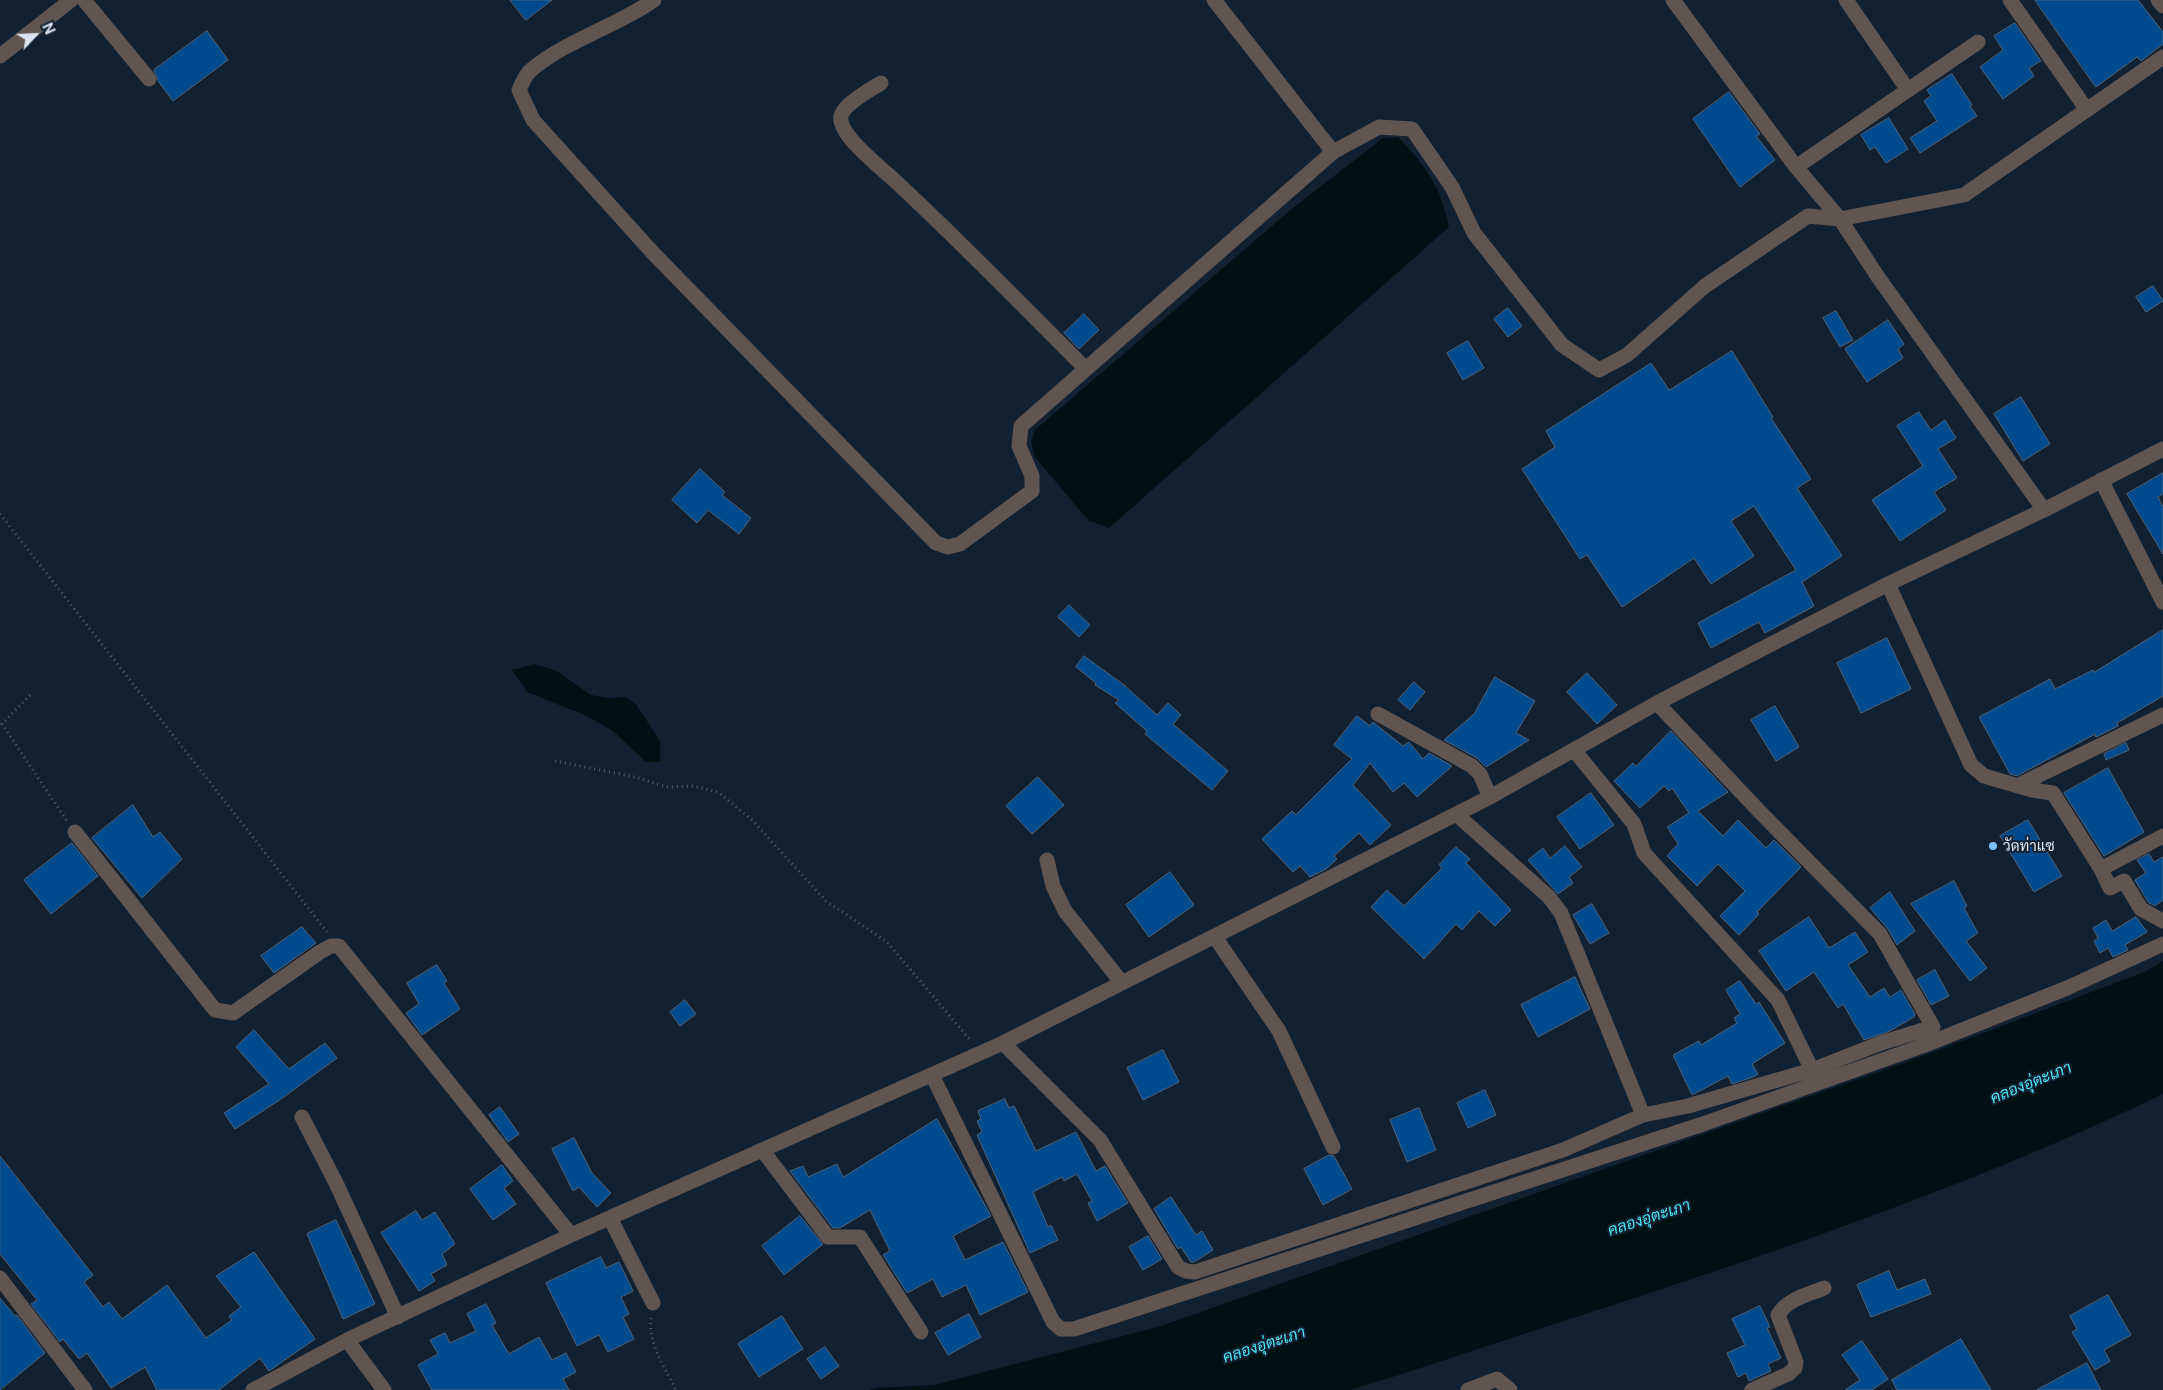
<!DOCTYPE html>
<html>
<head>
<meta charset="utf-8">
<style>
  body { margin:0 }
  #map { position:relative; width:2163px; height:1390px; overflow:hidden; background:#122132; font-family:"Public Sans",sans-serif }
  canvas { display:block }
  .north { position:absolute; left:10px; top:10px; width:50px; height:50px; -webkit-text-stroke:4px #122132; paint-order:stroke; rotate:65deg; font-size:14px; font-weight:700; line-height:20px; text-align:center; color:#dbe4f0 }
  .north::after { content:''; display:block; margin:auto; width:18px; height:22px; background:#dbe4f0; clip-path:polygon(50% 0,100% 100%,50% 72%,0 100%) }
</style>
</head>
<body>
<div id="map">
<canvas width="2163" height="1390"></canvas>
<div class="north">N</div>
</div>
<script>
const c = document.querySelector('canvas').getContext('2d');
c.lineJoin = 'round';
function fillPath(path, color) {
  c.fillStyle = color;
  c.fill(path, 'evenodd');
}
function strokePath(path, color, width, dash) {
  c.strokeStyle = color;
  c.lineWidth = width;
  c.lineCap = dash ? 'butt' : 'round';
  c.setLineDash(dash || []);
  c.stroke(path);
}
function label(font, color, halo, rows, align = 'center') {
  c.font = font + ' "Public Sans",Sarabun,sans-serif';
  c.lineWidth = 4;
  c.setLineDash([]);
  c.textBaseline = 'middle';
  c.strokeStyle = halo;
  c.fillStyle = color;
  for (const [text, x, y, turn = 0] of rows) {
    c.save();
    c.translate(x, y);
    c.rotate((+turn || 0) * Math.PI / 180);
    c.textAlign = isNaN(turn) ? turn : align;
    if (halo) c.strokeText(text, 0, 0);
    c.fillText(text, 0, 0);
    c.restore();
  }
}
fillPath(new Path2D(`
  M 1398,137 C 1426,166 1441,187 1449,227 L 1109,528 L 1088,520 L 1034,456 L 1031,441 L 1035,430 L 1294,207 L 1383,138 Z
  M 535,664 L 557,671 L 591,695 L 610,698 L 625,697 L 636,704 L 660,741 L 660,762 L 646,762 L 613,731 L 587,716 L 527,692 L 512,670 Z
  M 2163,961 L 2163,1094 C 1919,1212 1656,1290 1399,1375 L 1350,1390 L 869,1390 L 875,1388 L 934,1385 L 1161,1326 L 1909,1061 L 2144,972 Z`), '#011012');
const building = new Path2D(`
  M 510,0 L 552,0 L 526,20 Z
  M 2035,0 L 2138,0 L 2163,32 L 2163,44 L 2141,61 L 2137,57 L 2096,87 Z
  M 2015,23 L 2041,61 L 2029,68 L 2034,76 L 2003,99 L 1980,67 L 2003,50 L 1994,36 Z
  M 207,31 L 228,60 L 173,101 L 158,81 L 154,70 Z
  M 1952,74 L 1972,105 L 1970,106 L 1977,116 L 1920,153 L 1910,138 L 1937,121 L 1924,101 L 1931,96 L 1927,90 Z
  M 1729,92 L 1760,134 L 1756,136 L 1775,160 L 1740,187 L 1693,119 Z
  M 1889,118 L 1908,149 L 1886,163 L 1875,147 L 1870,150 L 1861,135 Z
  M 2153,286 L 2163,301 L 2146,312 L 2136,297 Z
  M 1508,308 L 1522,326 L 1508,337 L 1494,319 Z
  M 1836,311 L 1853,340 L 1840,347 L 1823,318 Z
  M 1084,314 L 1099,330 L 1079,349 L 1064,333 Z
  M 1888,320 L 1904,344 L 1898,349 L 1903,358 L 1867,382 L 1845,349 Z
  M 1468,341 L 1484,368 L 1463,380 L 1447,353 Z
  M 1732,351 L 1773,417 L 1771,418 L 1811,479 L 1797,488 L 1842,556 L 1802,582 L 1814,606 L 1765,633 L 1759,622 L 1711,648 L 1698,623 L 1796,570 L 1754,506 L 1731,521 L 1754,556 L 1711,584 L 1694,558 L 1622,607 L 1587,555 L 1580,559 L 1522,469 L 1555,447 L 1546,431 L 1651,363 L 1669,390 Z
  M 2021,397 L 2050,444 L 2023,461 L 1994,414 Z
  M 1919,412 L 1931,430 L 1945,420 L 1956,438 L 1938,449 L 1957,478 L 1934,492 L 1946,510 L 1900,541 L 1872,500 L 1923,466 L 1897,426 Z
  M 700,469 L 725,492 L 722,495 L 751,518 L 739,534 L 708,510 L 697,523 L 672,500 Z
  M 2163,473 L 2163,494 L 2158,497 L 2163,507 L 2163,554 L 2127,494 Z
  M 1069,605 L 1090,625 L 1079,637 L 1058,617 Z
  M 2163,630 L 2163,696 L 2117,723 L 2118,726 L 2096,737 L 2095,734 L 2017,776 L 2010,774 L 1979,717 L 2050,679 L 2055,689 L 2093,670 L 2094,672 Z
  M 1887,638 L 1911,689 L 1861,713 L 1837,663 Z
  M 1084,656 L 1124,685 L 1157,715 L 1168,703 L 1181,715 L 1173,724 L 1228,771 L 1212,790 L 1145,734 L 1147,731 L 1115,703 L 1119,700 L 1095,685 L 1096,683 L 1076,667 Z
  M 1587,673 L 1617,705 L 1597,724 L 1567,692 Z
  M 1495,677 L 1535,701 L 1516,733 L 1529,740 L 1486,767 L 1477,758 L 1444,740 L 1474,714 Z
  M 1414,682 L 1425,692 L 1410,710 L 1398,700 Z
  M 1775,706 L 1799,747 L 1776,761 L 1751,720 Z
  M 1357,716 L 1370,726 L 1373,722 L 1403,746 L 1409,742 L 1423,759 L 1429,753 L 1452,766 L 1417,797 L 1404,783 L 1393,792 L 1370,763 L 1353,785 L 1391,825 L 1370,845 L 1359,833 L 1334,856 L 1337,859 L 1326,869 L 1310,877 L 1300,866 L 1293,872 L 1262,839 L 1292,811 L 1296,815 L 1352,759 L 1334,745 Z
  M 1671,731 L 1728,792 L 1698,811 L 1723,836 L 1738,820 L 1766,848 L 1774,840 L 1801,867 L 1757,912 L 1759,914 L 1739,935 L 1720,916 L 1745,891 L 1718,864 L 1697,886 L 1667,856 L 1678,844 L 1667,827 L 1689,813 L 1672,788 L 1669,791 L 1664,786 L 1640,808 L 1614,781 L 1633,763 L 1636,766 Z
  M 2126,743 L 2129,750 L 2106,760 L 2104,754 Z
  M 2108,768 L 2144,832 L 2104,856 L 2064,793 Z
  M 1038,777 L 1064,805 L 1032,834 L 1006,806 Z
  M 1591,793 L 1614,825 L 1580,849 L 1557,817 Z
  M 133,805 L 153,837 L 160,832 L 182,859 L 142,898 L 92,838 Z
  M 2028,820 L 2062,876 L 2034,892 L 2000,836 Z
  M 72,843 L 98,876 L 51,914 L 24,880 Z
  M 1565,846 L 1582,867 L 1569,877 L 1573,883 L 1558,894 L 1528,860 L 1543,848 L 1550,858 Z
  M 1456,847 L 1470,859 L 1466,863 L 1511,910 L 1495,926 L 1479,911 L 1462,930 L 1456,924 L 1424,959 L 1371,907 L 1387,890 L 1404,906 L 1442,868 L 1439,865 Z
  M 2149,854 L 2154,862 L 2163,857 L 2163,900 L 2155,906 L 2148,902 L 2135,880 L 2146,873 L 2137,860 Z
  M 1170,872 L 1194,905 L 1149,937 L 1126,905 Z
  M 1954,881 L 1967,906 L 1964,908 L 1978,933 L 1966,941 L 1987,968 L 1970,981 L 1911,904 Z
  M 1890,892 L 1915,931 L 1897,945 L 1888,929 L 1870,908 Z
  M 1592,904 L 1609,933 L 1590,944 L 1573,915 Z
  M 1809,917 L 1829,948 L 1855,932 L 1868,952 L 1848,965 L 1870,997 L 1884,988 L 1890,997 L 1901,990 L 1915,1014 L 1914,1017 L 1890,1031 L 1864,1040 L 1843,1004 L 1838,1008 L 1814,972 L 1786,991 L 1759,951 Z
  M 2136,917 L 2147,932 L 2125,945 L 2128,950 L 2113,957 L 2108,948 L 2100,953 L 2094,941 L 2098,938 L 2093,928 L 2106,920 L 2112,931 Z
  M 302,927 L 316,943 L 274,973 L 261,956 Z
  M 437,965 L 447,981 L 444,983 L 460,1009 L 422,1035 L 406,1013 L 419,1004 L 407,983 Z
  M 1935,970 L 1949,996 L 1931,1005 L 1917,980 Z
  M 1575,977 L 1590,1009 L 1538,1037 L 1521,1005 Z
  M 1740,981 L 1756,1004 L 1759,1002 L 1785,1043 L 1752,1064 L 1758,1074 L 1753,1077 L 1732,1084 L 1728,1076 L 1692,1095 L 1673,1055 L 1699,1041 L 1701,1045 L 1737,1023 L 1734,1018 L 1740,1014 L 1726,990 Z
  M 685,1000 L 696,1014 L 680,1026 L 670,1012 Z
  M 254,1030 L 289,1069 L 325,1043 L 337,1058 L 281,1099 L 235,1129 L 224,1113 L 269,1084 L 236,1047 Z
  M 1163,1050 L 1179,1082 L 1143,1100 L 1127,1068 Z
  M 1485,1090 L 1496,1115 L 1468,1128 L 1457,1103 Z
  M 1005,1099 L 1009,1108 L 1014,1106 L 1036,1151 L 1076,1132 L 1096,1171 L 1105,1166 L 1128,1203 L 1097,1221 L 1088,1203 L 1092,1201 L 1077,1174 L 1064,1181 L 1062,1177 L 1033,1192 L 1048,1227 L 1051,1225 L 1058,1240 L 1030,1253 L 977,1135 L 982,1132 L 977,1121 L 981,1119 L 978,1111 Z
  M 500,1107 L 519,1134 L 508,1142 L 489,1115 Z
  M 1419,1108 L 1436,1150 L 1407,1162 L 1390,1120 Z
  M 937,1119 L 991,1216 L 953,1236 L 965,1260 L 1003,1242 L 1028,1292 L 980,1315 L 966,1285 L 942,1297 L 933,1279 L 907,1293 L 883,1255 L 890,1251 L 870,1210 L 840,1228 L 833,1228 L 790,1171 L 803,1166 L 808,1177 L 837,1164 L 843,1177 Z
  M 574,1138 L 592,1173 L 611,1193 L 597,1207 L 579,1187 L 573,1191 L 552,1149 Z
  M 1329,1155 L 1334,1156 L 1352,1189 L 1323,1205 L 1304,1169 Z
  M 0,1156 L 93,1275 L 84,1282 L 103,1307 L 109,1302 L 122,1319 L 167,1285 L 206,1338 L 232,1320 L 229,1316 L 241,1307 L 216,1276 L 254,1252 L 315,1339 L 269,1371 L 260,1358 L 219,1390 L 157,1390 L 145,1367 L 111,1388 L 87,1353 L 79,1359 L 63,1339 L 60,1342 L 31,1304 L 37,1300 L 0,1254 Z
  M 502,1165 L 513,1181 L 504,1188 L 516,1204 L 493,1220 L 470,1189 Z
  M 1171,1197 L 1196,1235 L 1202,1231 L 1213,1250 L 1194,1262 L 1191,1262 L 1181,1247 L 1178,1249 L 1154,1209 Z
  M 416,1211 L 422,1220 L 435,1212 L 455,1244 L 442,1254 L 447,1265 L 431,1274 L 435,1281 L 419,1291 L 381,1233 Z
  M 800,1216 L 823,1244 L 784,1275 L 762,1246 Z
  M 336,1220 L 375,1304 L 343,1319 L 307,1234 Z
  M 1148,1236 L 1162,1259 L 1143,1270 L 1129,1247 Z
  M 601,1257 L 606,1268 L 619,1262 L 633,1291 L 621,1297 L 629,1314 L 623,1317 L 634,1339 L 608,1352 L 599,1335 L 577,1346 L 546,1283 Z
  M 1889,1271 L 1897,1290 L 1925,1279 L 1931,1294 L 1871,1317 L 1857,1285 Z
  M 2108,1295 L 2131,1335 L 2104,1350 L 2110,1361 L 2095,1370 L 2072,1332 L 2077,1329 L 2070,1316 Z
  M 0,1298 L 15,1316 L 17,1315 L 45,1353 L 0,1390 Z
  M 486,1304 L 496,1323 L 492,1325 L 509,1354 L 539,1337 L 552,1360 L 566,1353 L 576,1372 L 563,1379 L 569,1390 L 432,1390 L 418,1365 L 438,1354 L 430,1340 L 445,1333 L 450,1343 L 476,1331 L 467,1314 Z
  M 1760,1306 L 1770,1327 L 1767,1328 L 1781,1358 L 1768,1364 L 1771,1371 L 1749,1381 L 1746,1373 L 1738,1377 L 1727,1353 L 1745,1345 L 1732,1319 Z
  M 969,1314 L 981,1337 L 948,1355 L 935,1333 Z
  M 782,1316 L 803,1349 L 759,1377 L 738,1344 Z
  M 1961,1339 L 1991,1390 L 1897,1390 L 1892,1380 Z
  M 1862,1341 L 1888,1379 L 1872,1390 L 1845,1390 L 1860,1380 L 1842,1355 Z
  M 825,1347 L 839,1366 L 821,1379 L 807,1359 Z
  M 2087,1363 L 2101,1390 L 2037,1390 Z`);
fillPath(building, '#004b8e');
strokePath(building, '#516276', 1);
strokePath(new Path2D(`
  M 0,514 L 327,932
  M 30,695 L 2,724 L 67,821
  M 555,761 L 635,777 L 666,787 L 693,786 L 718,792 L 752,820 L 826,901 L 887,942 L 971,1041
  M 651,1318 C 648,1344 665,1368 676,1390`), '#515e6d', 3, [1, 4]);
strokePath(new Path2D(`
  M 84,0 L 149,79
  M 654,0 C 615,27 567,40 531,70 C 525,75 522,84 519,90 L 533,120 L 653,253 L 936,543 L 948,547 L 960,544 L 1032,491 L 1032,476 L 1019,446 L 1021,426 L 1333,152 L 1379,127 L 1412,129 L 1452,187 L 1474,233 L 1562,345 L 1599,370 L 1627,355 L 1705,286 L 1808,216 L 1840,219 L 1878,277 L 2044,510
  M 1214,0 L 1333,152
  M 1673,0 L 1796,167 L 1840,219 L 1964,195 L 2163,57
  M 1846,0 L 1908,90 L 1978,42
  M 2010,0 L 2087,110
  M 2158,0 L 2163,6
  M 0,56 L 71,0
  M 881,83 C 871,89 843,105 841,116 C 837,134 881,168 893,179 C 959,240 1022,305 1086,369
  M 1796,167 L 1908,90
  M 2101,480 L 2163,602
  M 1888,584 L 1971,765 L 1984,776 L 2032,790 L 2053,793 L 2101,869 L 2163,836
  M 1378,714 L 1472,766 L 1480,774 L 1490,797
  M 1574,750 L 1634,824 L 1644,853 L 1778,1000 L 1812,1070
  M 2019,785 L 2163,715
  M 1456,814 L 1549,897 L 1561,913 L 1643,1115
  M 75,832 L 215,1010 L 233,1013 L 320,952 L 331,946 L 339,946 L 571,1235
  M 1047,860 L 1053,886 L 1065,911 L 1122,983
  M 2101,869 L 2110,888 L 2124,881 L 2141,909 L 2163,921
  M 1215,937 L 1279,1031 L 1333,1147
  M 1003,1043 L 1100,1140 L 1178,1267 L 1186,1271 L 1195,1272 L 1563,1150 L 1643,1115 L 1688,1106 L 1812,1070 L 1881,1043 L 1933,1027 L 1880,934 L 1760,812 L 1657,703
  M 932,1075 L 1053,1322 L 1061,1329 L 1074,1329 L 1703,1124 L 1925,1045 L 2067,988 L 2163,944
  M 302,1117 L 336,1183 L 398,1317
  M 763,1151 L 828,1237 L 860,1237 L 921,1332
  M 610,1218 L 653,1303
  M 0,1278 L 85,1390
  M 347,1340 L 384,1390
  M 253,1390 L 347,1340 L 571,1235 L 1003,1043 L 1490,797 L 1657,703 L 1888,584 L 2044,510 L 2163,449
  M 1468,1390 L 1497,1379 L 1510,1390
  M 1752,1390 L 1788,1374 L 1795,1368 L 1796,1362 L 1778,1315 C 1787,1299 1807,1295 1824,1288`), '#605550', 15);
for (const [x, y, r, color] of [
  [1993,846,5,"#7abff8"]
]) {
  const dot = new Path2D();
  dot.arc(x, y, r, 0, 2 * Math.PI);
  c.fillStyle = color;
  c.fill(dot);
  strokePath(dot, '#122132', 2);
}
label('15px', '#dbe4f0', '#122132', [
  ["วัดท่าแซ",2003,846]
], 'left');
label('italic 16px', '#49e2f2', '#122132', [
  ["คลองอุ่ตะเภา",2031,1083,-22],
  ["คลองอุ่ตะเภา",1649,1218,-18],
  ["คลองอุ่ตะเภา",1264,1345,-18]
]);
</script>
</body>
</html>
